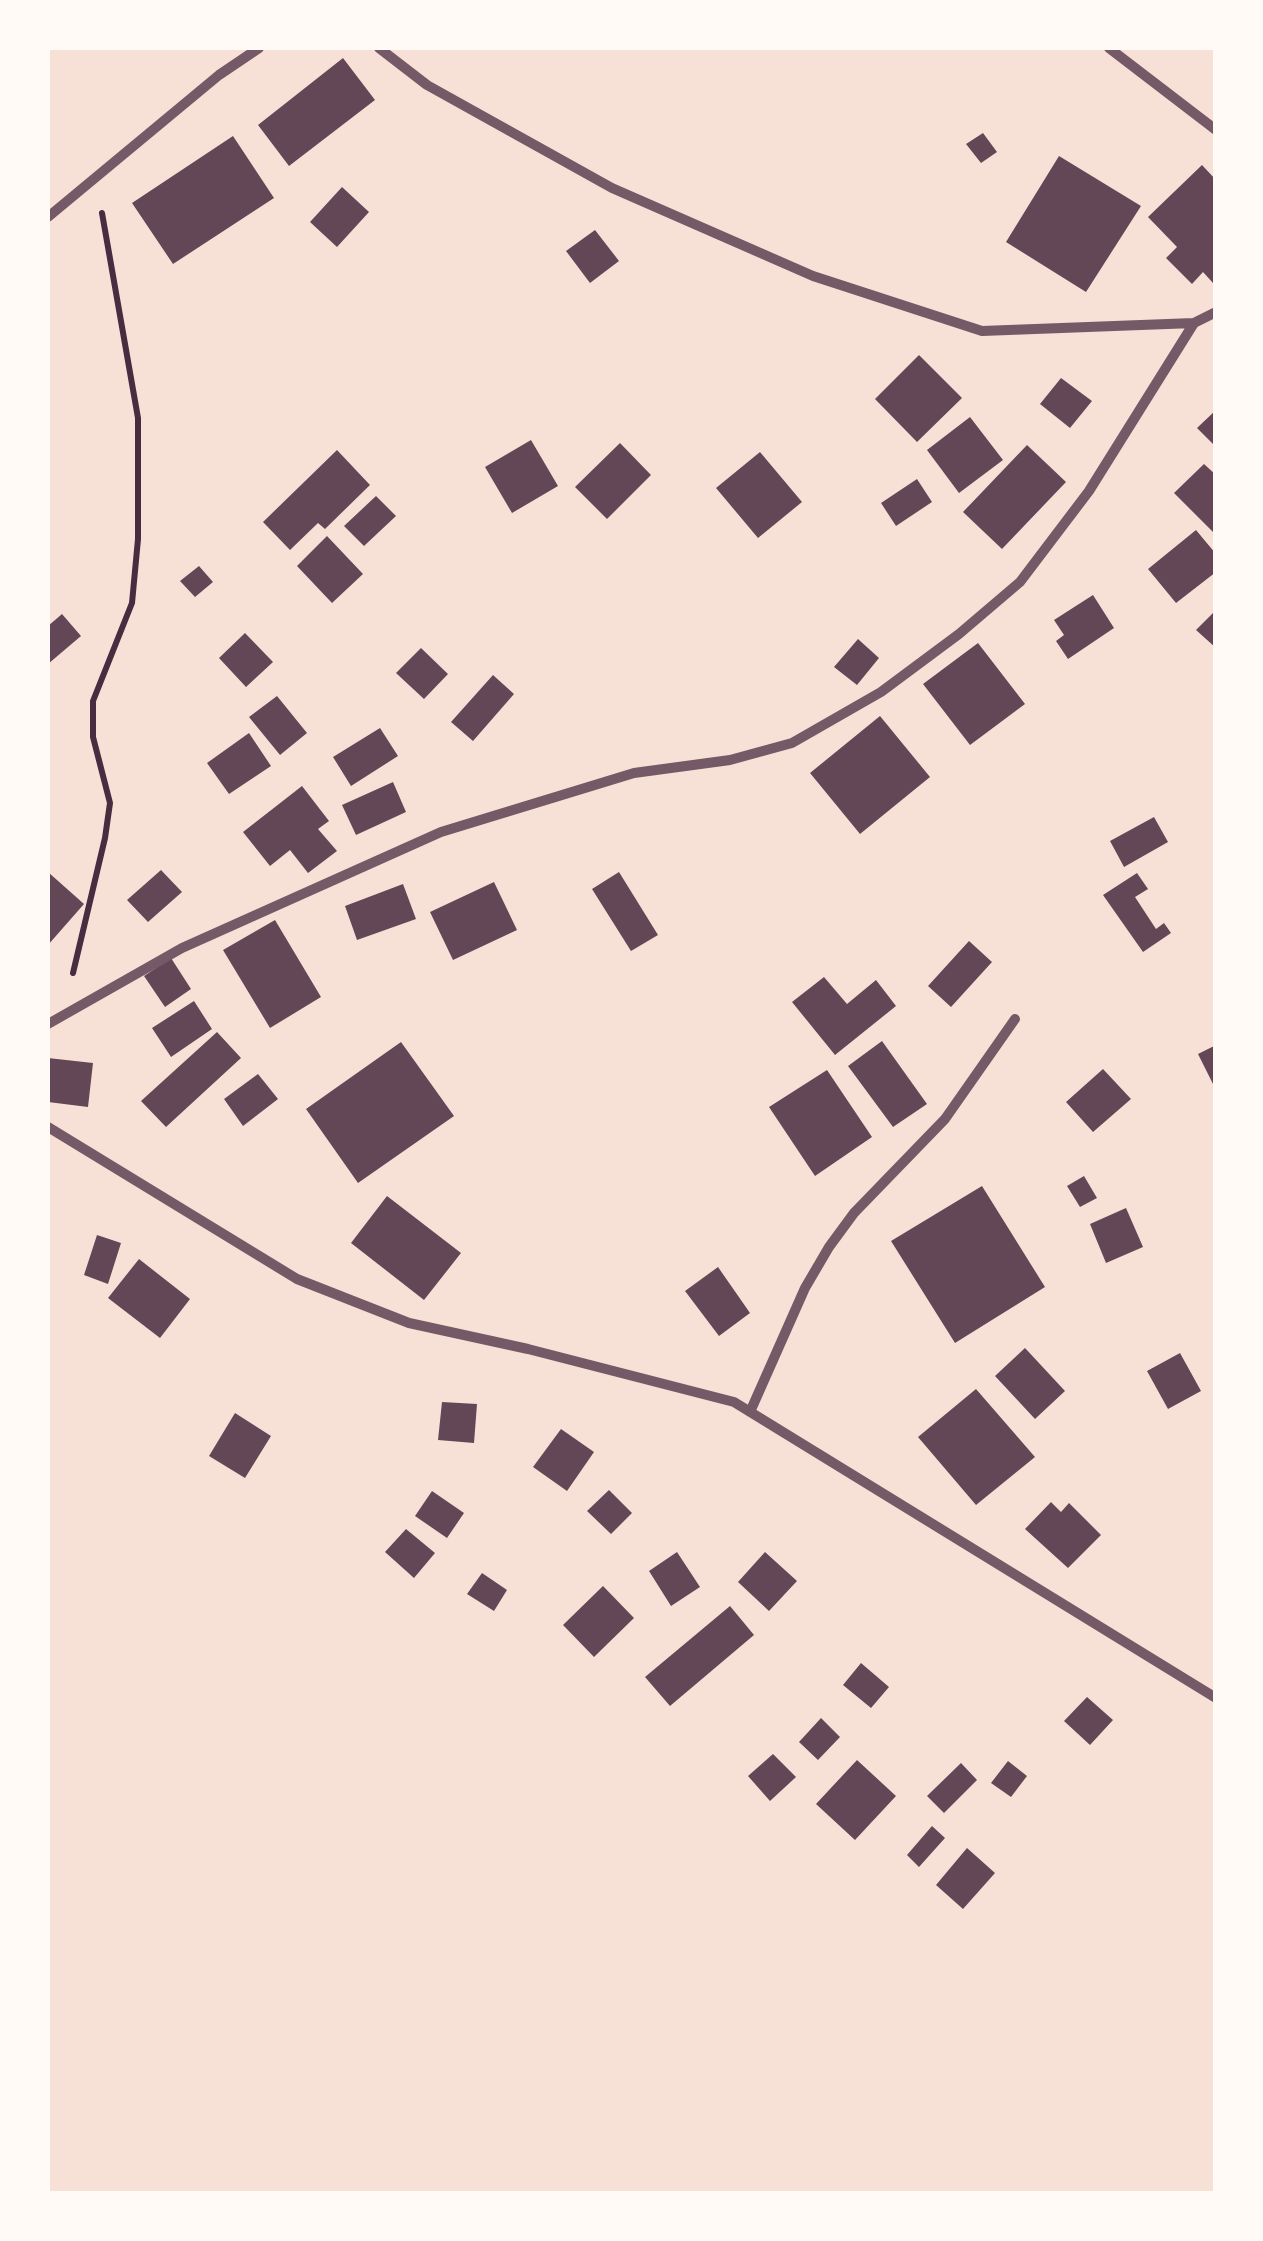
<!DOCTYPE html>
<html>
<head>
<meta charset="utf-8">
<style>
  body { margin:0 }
  #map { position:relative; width:1263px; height:2241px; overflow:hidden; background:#f7e1d7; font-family:Figtree,sans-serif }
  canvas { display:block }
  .frame { position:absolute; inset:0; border:50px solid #fffaf5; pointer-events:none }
</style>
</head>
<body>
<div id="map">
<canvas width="1263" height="2241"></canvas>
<div class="frame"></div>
</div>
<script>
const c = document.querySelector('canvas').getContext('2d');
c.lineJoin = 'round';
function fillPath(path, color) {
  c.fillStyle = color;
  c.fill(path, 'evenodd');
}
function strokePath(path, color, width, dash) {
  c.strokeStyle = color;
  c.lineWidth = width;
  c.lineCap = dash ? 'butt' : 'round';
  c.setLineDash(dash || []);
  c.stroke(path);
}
fillPath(new Path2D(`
  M 343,58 L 375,100 L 289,166 L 258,125 Z
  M 983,133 L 997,152 L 981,163 L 966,144 Z
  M 233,136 L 274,198 L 173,264 L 132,203 Z
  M 1059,156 L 1141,206 L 1086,292 L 1006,242 Z
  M 1202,165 L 1216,180 L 1216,281 L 1213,283 L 1203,272 L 1192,284 L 1166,258 L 1177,247 L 1148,217 Z
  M 342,187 L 369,212 L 337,247 L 310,222 Z
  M 595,230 L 619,261 L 590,283 L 566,251 Z
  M 919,355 L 962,398 L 917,442 L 875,399 Z
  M 1061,378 L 1092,401 L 1070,428 L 1040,404 Z
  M 1216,410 L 1216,447 L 1197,428 Z
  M 970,417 L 1003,460 L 959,493 L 927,450 Z
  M 531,440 L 558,486 L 512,513 L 485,467 Z
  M 620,443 L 651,475 L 607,519 L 575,487 Z
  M 1027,445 L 1066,482 L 1002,549 L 963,512 Z
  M 337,450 L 370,485 L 325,529 L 318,523 L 290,550 L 263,522 Z
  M 760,452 L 802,502 L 758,538 L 716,488 Z
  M 1204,464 L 1216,475 L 1216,535 L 1174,493 Z
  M 917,479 L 932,502 L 896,526 L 881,503 Z
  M 376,496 L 396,516 L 364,546 L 344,526 Z
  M 1196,530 L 1216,554 L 1216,572 L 1176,603 L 1148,569 Z
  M 327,536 L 363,574 L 332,603 L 297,566 Z
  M 199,566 L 213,582 L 195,597 L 180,581 Z
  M 1093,595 L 1114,628 L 1068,659 L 1056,641 L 1064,635 L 1054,620 Z
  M 1216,610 L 1216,648 L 1196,630 Z
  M 62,614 L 81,636 L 48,664 L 48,626 Z
  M 245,633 L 273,662 L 246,687 L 219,658 Z
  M 858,639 L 879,658 L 857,685 L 834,667 Z
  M 978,643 L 1025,704 L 970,745 L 923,684 Z
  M 421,648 L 448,674 L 424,699 L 396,673 Z
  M 493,675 L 514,694 L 473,741 L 451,722 Z
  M 277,696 L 307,733 L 280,755 L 249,717 Z
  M 880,716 L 930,777 L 860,834 L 810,773 Z
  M 380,728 L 398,756 L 351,786 L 333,757 Z
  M 249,733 L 271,766 L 229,794 L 207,763 Z
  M 393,782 L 406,812 L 356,835 L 342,805 Z
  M 302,786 L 329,821 L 318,829 L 337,851 L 308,873 L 290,850 L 270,866 L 243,832 Z
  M 1154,817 L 1168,842 L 1124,867 L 1110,841 Z
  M 161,870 L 182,892 L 148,922 L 127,900 Z
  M 48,872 L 84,904 L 48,945 Z
  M 619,872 L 658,935 L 631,951 L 592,889 Z
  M 1137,873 L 1148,889 L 1135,897 L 1156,929 L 1164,923 L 1171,933 L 1143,952 L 1103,895 Z
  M 494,882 L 517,930 L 453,960 L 430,912 Z
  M 403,884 L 416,919 L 357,940 L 345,906 Z
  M 275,920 L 321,997 L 270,1028 L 223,950 Z
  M 969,941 L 992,962 L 951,1007 L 928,986 Z
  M 171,958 L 191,989 L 165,1007 L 144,976 Z
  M 824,977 L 847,1004 L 876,980 L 896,1006 L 835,1055 L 792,1002 Z
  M 194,1001 L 212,1029 L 171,1057 L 152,1028 Z
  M 217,1032 L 241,1058 L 166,1127 L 141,1101 Z
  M 882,1041 L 927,1104 L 893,1127 L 848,1066 Z
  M 401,1042 L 454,1116 L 358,1183 L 306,1109 Z
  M 1216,1045 L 1216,1090 L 1198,1054 Z
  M 48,1058 L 93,1063 L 88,1107 L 48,1102 Z
  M 1103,1069 L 1131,1099 L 1093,1132 L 1066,1102 Z
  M 827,1070 L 872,1137 L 815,1176 L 769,1107 Z
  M 258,1074 L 278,1099 L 243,1126 L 224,1099 Z
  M 1084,1176 L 1097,1198 L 1080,1207 L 1067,1186 Z
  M 982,1186 L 1045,1287 L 955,1343 L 891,1241 Z
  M 387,1196 L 461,1253 L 424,1300 L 351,1243 Z
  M 1126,1208 L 1143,1247 L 1106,1263 L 1090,1224 Z
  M 97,1235 L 121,1243 L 108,1284 L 84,1275 Z
  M 139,1259 L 190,1299 L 160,1338 L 108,1298 Z
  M 718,1267 L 750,1313 L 719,1336 L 685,1291 Z
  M 1025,1348 L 1065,1391 L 1035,1419 L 995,1376 Z
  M 1180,1353 L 1201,1391 L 1168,1409 L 1147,1371 Z
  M 976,1389 L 1035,1457 L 976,1505 L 918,1437 Z
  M 442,1402 L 477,1404 L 474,1443 L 438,1440 Z
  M 235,1413 L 271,1436 L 245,1478 L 209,1456 Z
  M 561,1429 L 594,1452 L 567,1491 L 533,1467 Z
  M 609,1490 L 632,1513 L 611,1534 L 587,1511 Z
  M 432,1491 L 464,1513 L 447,1538 L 415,1516 Z
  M 1051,1502 L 1061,1512 L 1069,1503 L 1101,1535 L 1068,1568 L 1025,1529 Z
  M 406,1529 L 435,1553 L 414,1578 L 385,1552 Z
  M 677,1552 L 700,1587 L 671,1606 L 649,1571 Z
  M 765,1552 L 797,1581 L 769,1611 L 738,1582 Z
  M 482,1573 L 507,1590 L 494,1611 L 467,1594 Z
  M 603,1586 L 634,1618 L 594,1657 L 563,1625 Z
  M 730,1606 L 754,1635 L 670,1706 L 645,1677 Z
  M 861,1663 L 889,1687 L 871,1708 L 843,1685 Z
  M 1087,1697 L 1113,1720 L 1090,1745 L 1064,1721 Z
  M 821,1718 L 840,1737 L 818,1760 L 799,1742 Z
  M 773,1754 L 796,1777 L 770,1801 L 748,1776 Z
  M 857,1760 L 896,1796 L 855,1840 L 816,1804 Z
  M 1008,1761 L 1027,1776 L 1011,1797 L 991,1783 Z
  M 961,1763 L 977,1780 L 944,1813 L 927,1796 Z
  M 932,1826 L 945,1838 L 919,1867 L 907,1855 Z
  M 967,1848 L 995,1873 L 963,1909 L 936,1885 Z`), '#644757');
strokePath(new Path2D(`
  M 73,973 L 105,838 L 110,803 L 93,737 L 93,701 L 132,603 L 138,539 L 138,418 L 102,213`), '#4a2c40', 6);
strokePath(new Path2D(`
  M 379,48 L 427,85 L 612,188 L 813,276 L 982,331 L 1194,323 L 1216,312
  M 1109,48 L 1216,130
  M 48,217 L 219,75 L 259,48
  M 48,1024 L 182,948 L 441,832 L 634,773 L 730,760 L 792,743 L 881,692 L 959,634 L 1020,582 L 1089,491 L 1194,323
  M 48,1127 L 297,1279 L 409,1323 L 528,1349 L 734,1402 L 1216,1698
  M 750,1412 L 805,1288 L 829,1247 L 854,1213 L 945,1119 L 1015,1019`), '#755966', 10);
</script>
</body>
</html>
